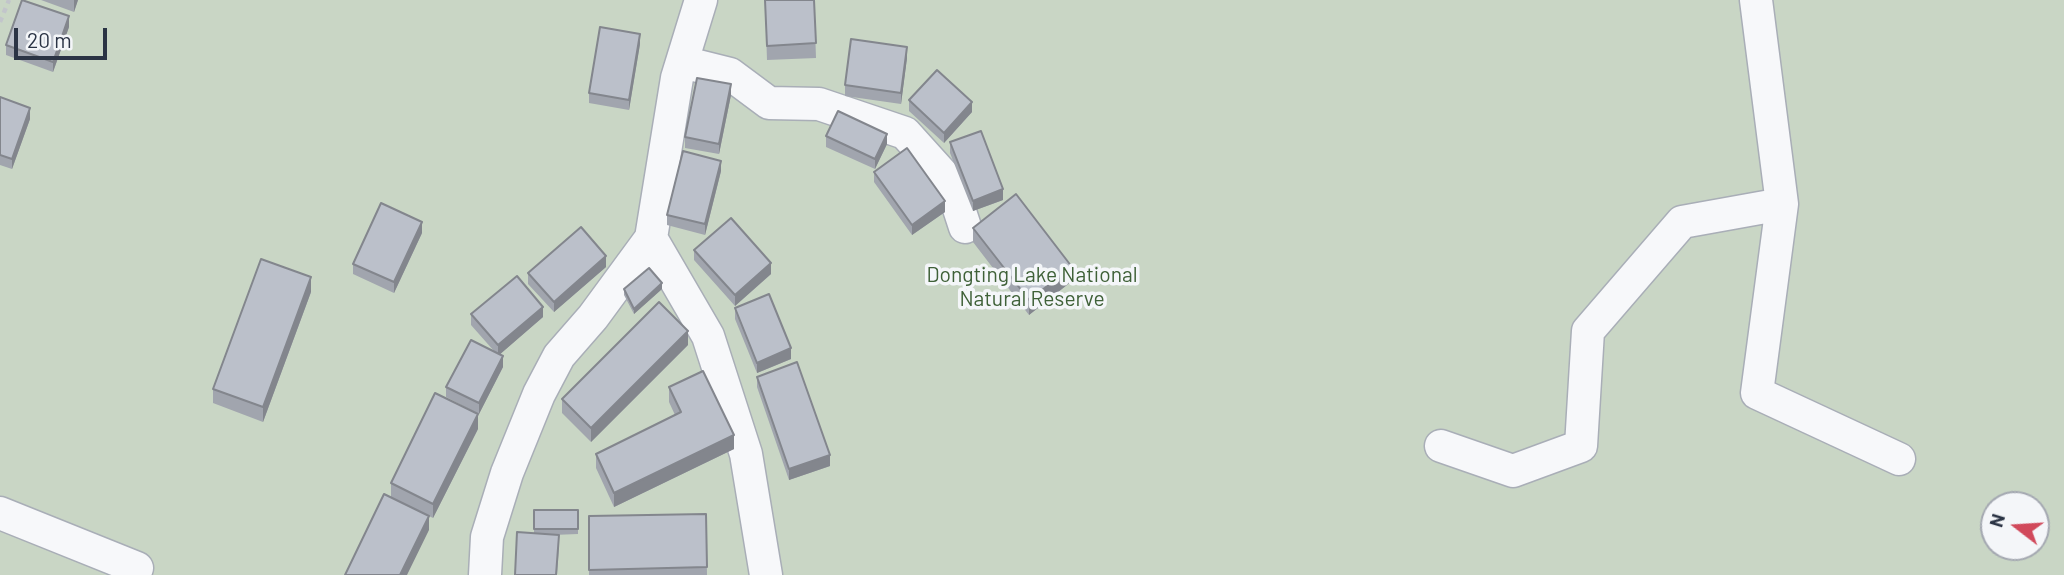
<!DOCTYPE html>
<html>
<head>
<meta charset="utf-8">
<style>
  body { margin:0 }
  #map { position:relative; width:2064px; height:575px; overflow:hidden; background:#e4e7ec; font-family:Barlow,sans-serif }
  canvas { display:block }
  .north { position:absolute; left:1980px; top:491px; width:70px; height:70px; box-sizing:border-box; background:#f4f6f9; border:2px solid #a4a8b1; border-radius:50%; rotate:287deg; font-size:19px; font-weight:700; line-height:28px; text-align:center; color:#2b3445 }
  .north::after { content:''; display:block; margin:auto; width:24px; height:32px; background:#d1495b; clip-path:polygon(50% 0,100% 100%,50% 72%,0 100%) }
  .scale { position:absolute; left:14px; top:28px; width:93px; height:32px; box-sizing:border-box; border:4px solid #2b3445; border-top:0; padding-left:9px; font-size:21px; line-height:24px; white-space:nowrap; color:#2b3445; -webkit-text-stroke:5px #f4f6f9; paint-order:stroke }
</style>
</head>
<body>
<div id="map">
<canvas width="2064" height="575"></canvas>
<div class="north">N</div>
<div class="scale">20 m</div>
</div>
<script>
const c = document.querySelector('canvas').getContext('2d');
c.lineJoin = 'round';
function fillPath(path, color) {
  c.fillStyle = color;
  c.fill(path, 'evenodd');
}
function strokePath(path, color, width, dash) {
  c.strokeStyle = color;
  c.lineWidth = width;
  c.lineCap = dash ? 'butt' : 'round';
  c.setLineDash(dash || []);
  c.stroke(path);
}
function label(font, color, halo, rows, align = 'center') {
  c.font = font + ' Barlow,sans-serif';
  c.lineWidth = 7;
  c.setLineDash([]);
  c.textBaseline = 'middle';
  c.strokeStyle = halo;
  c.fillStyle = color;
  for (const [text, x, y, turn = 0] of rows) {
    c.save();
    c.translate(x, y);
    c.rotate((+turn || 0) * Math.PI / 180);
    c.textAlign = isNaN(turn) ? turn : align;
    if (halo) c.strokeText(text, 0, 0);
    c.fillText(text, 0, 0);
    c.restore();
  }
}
fillPath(new Path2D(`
  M 0,0 L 2064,0 L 2064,575 L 0,575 ZM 1994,505 L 2036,505 L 2036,547 L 1994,547 Z`), '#c9d6c5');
const street = new Path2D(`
  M 1756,0 L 1782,204 L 1757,393 L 1899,459
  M 682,62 L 730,74 L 769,103 L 819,104 L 905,133 L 951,184 L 965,227
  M 651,238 L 708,336 L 746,454 L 766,575
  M 1441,446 L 1513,471 L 1581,446 L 1588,331 L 1682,222 L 1782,204
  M 0,513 L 137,568
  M 485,575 L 487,537 L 507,473 L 539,394 L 559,356 L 593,317 L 651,238 L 677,78 L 701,0`);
strokePath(street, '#a9aeb7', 35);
strokePath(new Path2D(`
  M 0,22 L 9,0`), '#c2c5cb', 4.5, [5, 5]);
strokePath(street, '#f7f8fa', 32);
fillPath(new Path2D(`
  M 41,0 L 78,0 L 74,12 Z
  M 765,0 L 814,0 L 816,58 L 767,60 Z
  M 69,27 L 53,72 L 6,55 L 6,45 Z
  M 640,44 L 629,110 L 589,103 L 589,93 Z
  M 907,58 L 901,104 L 845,96 L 845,85 Z
  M 731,95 L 719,154 L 685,148 L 685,137 Z
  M 0,97 L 30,119 L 12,169 L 0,165 Z
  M 909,100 L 972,112 L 944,143 L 909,111 Z
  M 826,136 L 887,144 L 875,169 L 826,147 Z
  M 950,142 L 1003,200 L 973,211 L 950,153 Z
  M 721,171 L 705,235 L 667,225 L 667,215 Z
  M 874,172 L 945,212 L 912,235 L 874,182 Z
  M 973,228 L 1072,281 L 1029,315 L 973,242 Z
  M 422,233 L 394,293 L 353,274 L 353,264 Z
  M 694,250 L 771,274 L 735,306 L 694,260 Z
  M 606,267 L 554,312 L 528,284 L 528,273 Z
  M 624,289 L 662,289 L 634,314 L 624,295 Z
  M 311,292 L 263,422 L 213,403 L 213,389 Z
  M 735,308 L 791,359 L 757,373 L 735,319 Z
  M 471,314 L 543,317 L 500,354 L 503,367 L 479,414 L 446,397 L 446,387 L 494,351 L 471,325 Z
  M 688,345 L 591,442 L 562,413 L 562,399 Z
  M 757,377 L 830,466 L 789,480 L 757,387 Z
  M 669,387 L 734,449 L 614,507 L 596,468 L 596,454 L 675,415 L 669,402 Z
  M 478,429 L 433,518 L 429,516 L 429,530 L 391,497 L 391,483 Z
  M 534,510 L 578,510 L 578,534 L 553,535 L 559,546 L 557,575 L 515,575 L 534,533 Z
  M 706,514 L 707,575 L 589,575 L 589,516 Z`), '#a1a5ae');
fillPath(new Path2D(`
  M 74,0 L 78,0 L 74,12 Z
  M 69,16 L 69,27 L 53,72 L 53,62 Z
  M 640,34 L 640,44 L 629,110 L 629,100 Z
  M 907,47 L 907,58 L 901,104 L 901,93 Z
  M 731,84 L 731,95 L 719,154 L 719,144 Z
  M 972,102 L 972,112 L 944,143 L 944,133 Z
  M 30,108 L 30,119 L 12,169 L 12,159 Z
  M 887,134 L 887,144 L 875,169 L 875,159 Z
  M 721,161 L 721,171 L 705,235 L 705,224 Z
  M 1003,189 L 1003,200 L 973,211 L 973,201 Z
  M 945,201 L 945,212 L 912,235 L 912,225 Z
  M 422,222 L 422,233 L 394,293 L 394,282 Z
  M 606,256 L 606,267 L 554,312 L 554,302 Z
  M 771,263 L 771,274 L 735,306 L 735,295 Z
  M 1072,267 L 1072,281 L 1029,315 L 1029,300 Z
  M 311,277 L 311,292 L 263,422 L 263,407 Z
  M 662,283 L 662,289 L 634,314 L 634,309 Z
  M 543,307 L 543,317 L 498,356 L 498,345 Z
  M 688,331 L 688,345 L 591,442 L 591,428 Z
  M 791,348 L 791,359 L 757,373 L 757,363 Z
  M 503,356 L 503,367 L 479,414 L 479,403 Z
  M 478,414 L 478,429 L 433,518 L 433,504 Z
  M 734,435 L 734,449 L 614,507 L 614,493 Z
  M 830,455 L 830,466 L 789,480 L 789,469 Z
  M 429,516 L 429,530 L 407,575 L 400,575 Z`), '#83868d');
const building = new Path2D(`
  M 22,0 L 69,16 L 53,62 L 6,45 Z
  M 765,0 L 814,0 L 816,43 L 767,46 Z
  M 600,27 L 640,34 L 629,100 L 589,93 Z
  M 851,39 L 907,47 L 901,93 L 845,85 Z
  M 937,70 L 972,102 L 944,133 L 909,100 Z
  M 697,78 L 731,84 L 719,144 L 685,137 Z
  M 0,97 L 30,108 L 12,159 L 0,155 Z
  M 838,111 L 887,134 L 875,159 L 826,136 Z
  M 981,131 L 1003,189 L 973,201 L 950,142 Z
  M 907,148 L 945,201 L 912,225 L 874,172 Z
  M 683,151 L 721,161 L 705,224 L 667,215 Z
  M 1016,194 L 1072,267 L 1029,300 L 973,228 Z
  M 381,203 L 422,222 L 394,282 L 353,264 Z
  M 731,218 L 771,263 L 735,295 L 694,250 Z
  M 581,227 L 606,256 L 554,302 L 528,273 Z
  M 261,259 L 311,277 L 263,407 L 213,389 Z
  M 649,268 L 662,283 L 634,309 L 624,289 Z
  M 517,276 L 543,307 L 498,345 L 471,314 Z
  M 769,294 L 791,348 L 757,363 L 735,308 Z
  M 659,302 L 688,331 L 591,428 L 562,399 Z
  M 471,340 L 503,356 L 479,403 L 446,387 Z
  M 797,362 L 830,455 L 789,469 L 757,377 Z
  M 703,371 L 734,435 L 614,493 L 596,454 L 681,412 L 669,387 Z
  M 435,393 L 478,414 L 433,504 L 391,483 Z
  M 384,494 L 429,516 L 400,575 L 345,575 Z
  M 534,510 L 578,510 L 578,529 L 534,529 Z
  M 706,514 L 707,567 L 589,570 L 589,516 Z
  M 517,532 L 559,535 L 556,575 L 515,575 Z`);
fillPath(building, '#bbc0ca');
strokePath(building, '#83868d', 2);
label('21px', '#3f6138', '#f4f6f9', [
  ["Dongting Lake National",1032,275],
  ["Natural Reserve",1032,299]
]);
</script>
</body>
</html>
